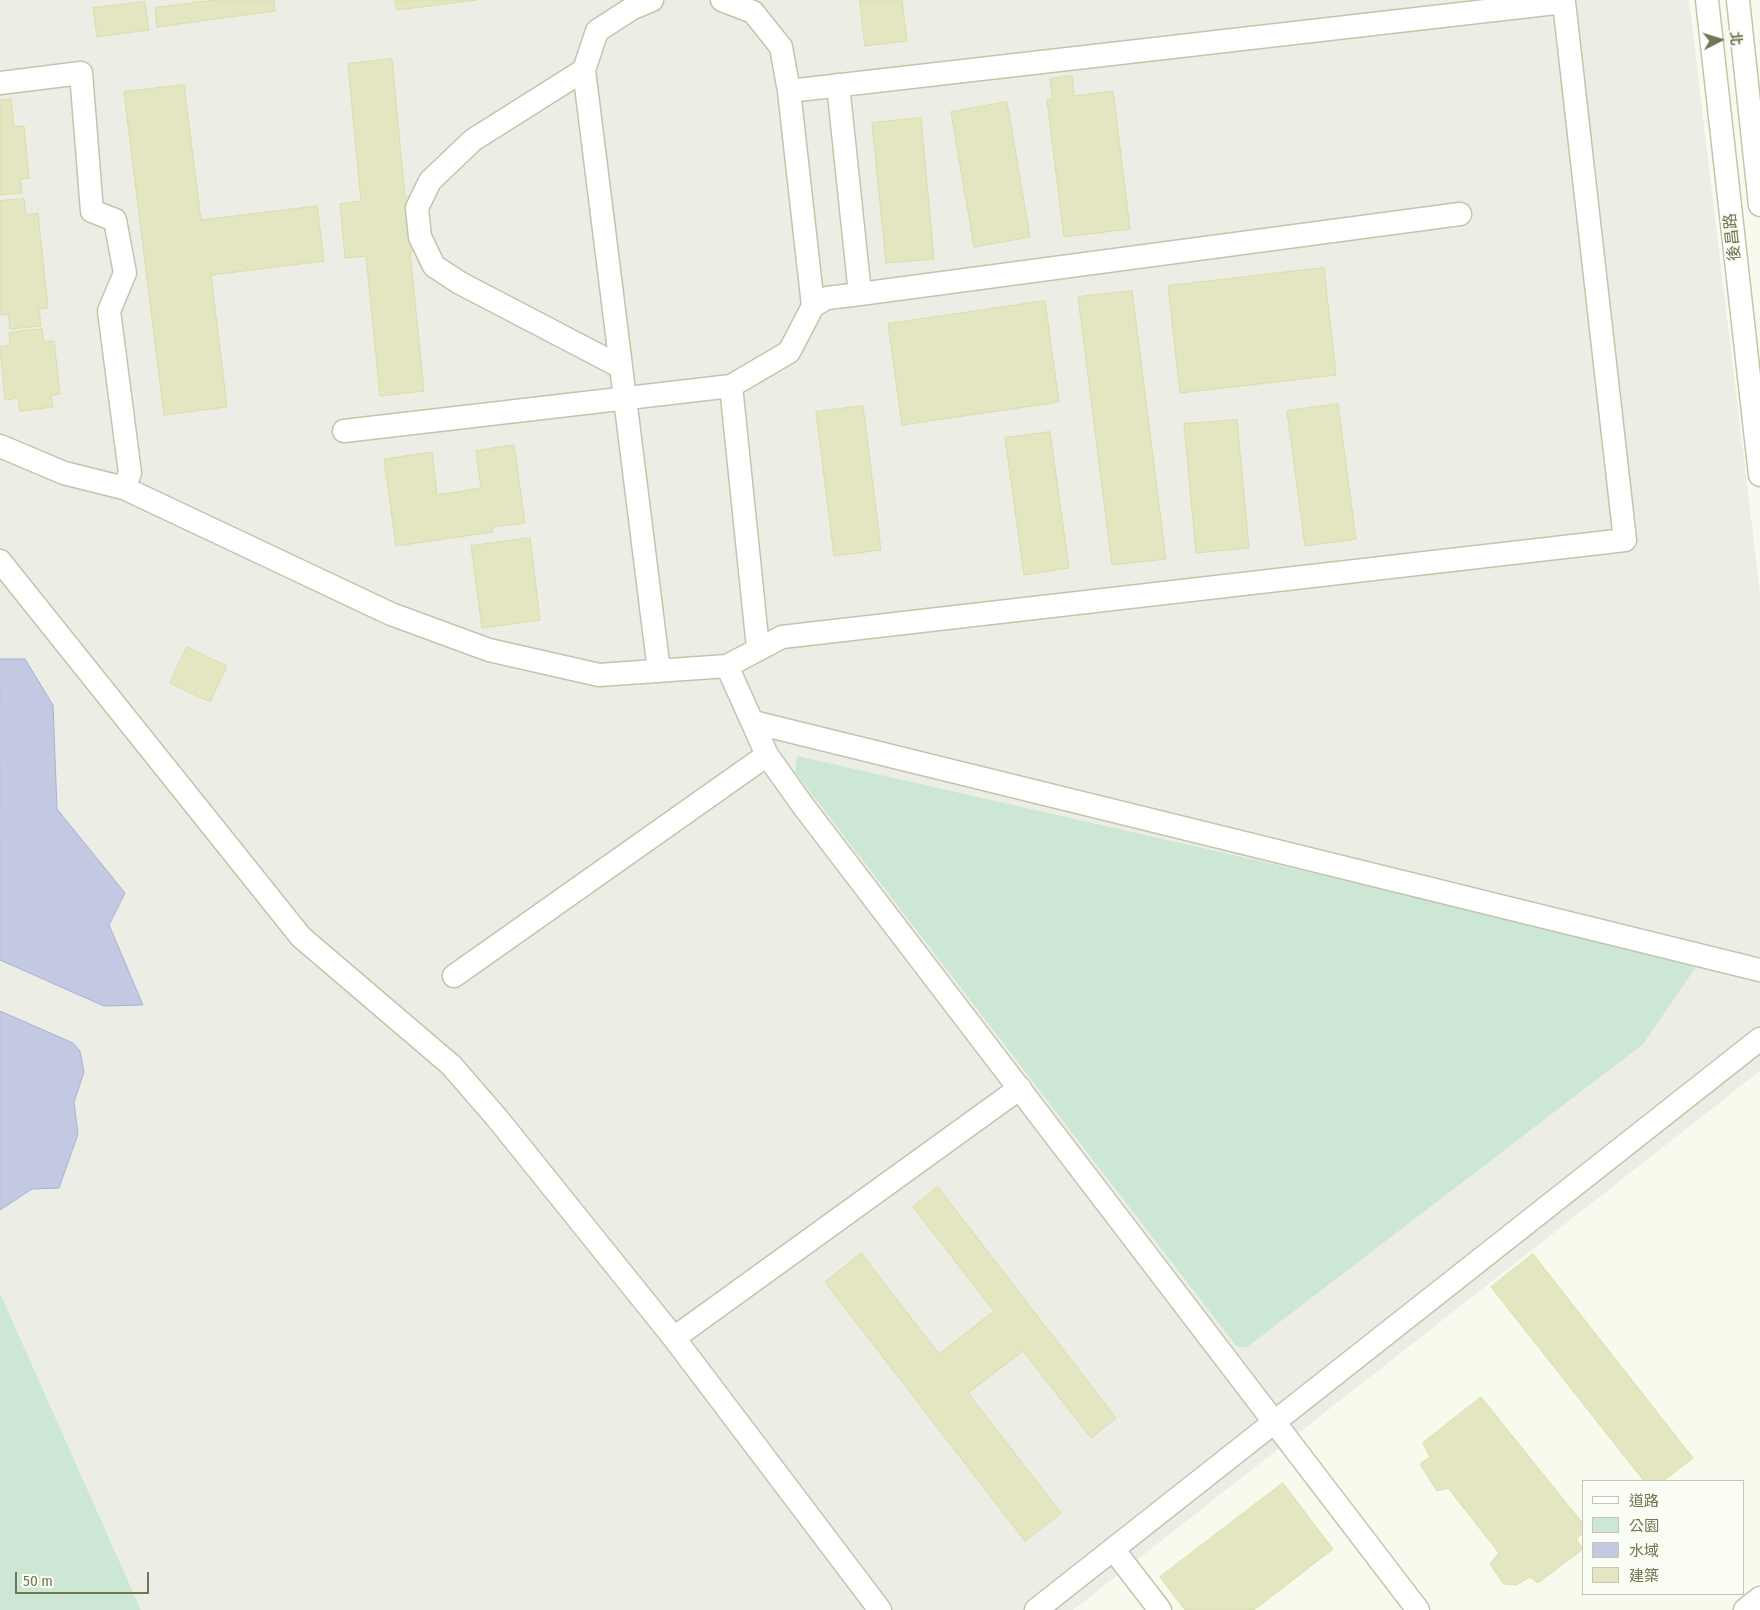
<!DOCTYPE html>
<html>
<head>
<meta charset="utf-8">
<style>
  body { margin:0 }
  #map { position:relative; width:1760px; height:1610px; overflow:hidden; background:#f7fbed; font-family:"Fira Sans Condensed","Noto Sans TC",sans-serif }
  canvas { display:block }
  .legend { position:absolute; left:1582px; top:1480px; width:162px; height:115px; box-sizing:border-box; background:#fafdf3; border:1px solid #c4c6b3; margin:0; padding:6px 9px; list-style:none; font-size:15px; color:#737452 }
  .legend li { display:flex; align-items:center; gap:10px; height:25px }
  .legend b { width:25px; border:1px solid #c4c6b3 }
  .north { position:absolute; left:1695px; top:15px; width:50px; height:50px; -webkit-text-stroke:4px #fafdf3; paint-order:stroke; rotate:85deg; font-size:14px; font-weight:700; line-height:20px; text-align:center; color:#737452 }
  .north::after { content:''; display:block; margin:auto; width:18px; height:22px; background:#737452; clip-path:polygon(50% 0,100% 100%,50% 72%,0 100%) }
  .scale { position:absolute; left:15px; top:1572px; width:134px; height:22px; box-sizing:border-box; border:2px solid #737452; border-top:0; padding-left:6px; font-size:15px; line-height:18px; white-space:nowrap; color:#737452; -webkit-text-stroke:4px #fafdf3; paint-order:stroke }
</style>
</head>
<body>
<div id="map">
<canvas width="1760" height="1610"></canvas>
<ul class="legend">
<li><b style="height:6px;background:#fff"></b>道路</li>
<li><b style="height:14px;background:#cce7d4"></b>公園</li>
<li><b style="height:14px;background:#c3c8e3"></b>水域</li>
<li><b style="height:14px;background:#e3e6c1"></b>建築</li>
</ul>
<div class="north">北</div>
<div class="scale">50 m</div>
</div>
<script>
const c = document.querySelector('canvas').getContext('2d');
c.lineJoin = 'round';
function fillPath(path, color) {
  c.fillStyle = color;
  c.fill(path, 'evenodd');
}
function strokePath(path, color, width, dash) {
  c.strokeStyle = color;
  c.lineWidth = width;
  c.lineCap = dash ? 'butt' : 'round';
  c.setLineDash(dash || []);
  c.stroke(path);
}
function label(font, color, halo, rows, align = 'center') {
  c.font = font + ' "Fira Sans Condensed","Noto Sans TC",sans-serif';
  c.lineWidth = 4;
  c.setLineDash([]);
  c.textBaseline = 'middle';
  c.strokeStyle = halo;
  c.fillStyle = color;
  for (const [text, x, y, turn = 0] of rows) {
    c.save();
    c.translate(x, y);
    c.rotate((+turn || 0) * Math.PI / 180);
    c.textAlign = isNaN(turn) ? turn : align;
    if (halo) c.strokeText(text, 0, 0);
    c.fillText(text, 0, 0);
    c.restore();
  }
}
fillPath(new Path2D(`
  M 0,0 L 1689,0 L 1760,593 L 1760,1071 L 1073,1610 L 141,1610 L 0,1293 Z`), '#ecede4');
fillPath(new Path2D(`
  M 797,756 L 1700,961 L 1643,1044 L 1247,1347 L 1237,1347 L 795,772 Z
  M 0,1293 L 141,1610 L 0,1610 Z`), '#cce7d4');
const water = new Path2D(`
  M 0,659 L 25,659 L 53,705 L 57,809 L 125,893 L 109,925 L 143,1005 L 104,1006 L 0,960 Z
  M 0,1011 L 73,1043 L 80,1051 L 84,1072 L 74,1102 L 78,1134 L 59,1188 L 32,1189 L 0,1210 Z`);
fillPath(water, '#c3c8e3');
strokePath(water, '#aab1d3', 1);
const building = new Path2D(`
  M 215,0 L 274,0 L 275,11 L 157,27 L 155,8 Z
  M 395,0 L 476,0 L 397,10 Z
  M 860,0 L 902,0 L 907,41 L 865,46 Z
  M 145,2 L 149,30 L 97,37 L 93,8 Z
  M 392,59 L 405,197 L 411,197 L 416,251 L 410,252 L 424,391 L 380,396 L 366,256 L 345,258 L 340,204 L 361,201 L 348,64 Z
  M 1072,76 L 1074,96 L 1113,91 L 1130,229 L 1064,237 L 1047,100 L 1053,99 L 1050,79 Z
  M 184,85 L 201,220 L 317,206 L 324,261 L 211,275 L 227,407 L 164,415 L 124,92 Z
  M 11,99 L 14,127 L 24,126 L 29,178 L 20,179 L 22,193 L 0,195 L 0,100 Z
  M 1007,102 L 1030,237 L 974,247 L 951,112 Z
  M 921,118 L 934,259 L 886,263 L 872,123 Z
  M 24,199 L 26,215 L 38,213 L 48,308 L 39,309 L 41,326 L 10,329 L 8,314 L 0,315 L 0,201 Z
  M 1324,268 L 1336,375 L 1180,393 L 1168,286 Z
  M 1132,291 L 1166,559 L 1112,565 L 1078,297 Z
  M 1045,301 L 1059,402 L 902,425 L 888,324 Z
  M 42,329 L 44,342 L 54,341 L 60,394 L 51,395 L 53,407 L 20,411 L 18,398 L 5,400 L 0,347 L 10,345 L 9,333 Z
  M 1338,404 L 1356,539 L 1305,546 L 1287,411 Z
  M 863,406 L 881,550 L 834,556 L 816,412 Z
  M 1237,420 L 1249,548 L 1196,553 L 1184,424 Z
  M 1050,432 L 1069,568 L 1024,575 L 1005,438 Z
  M 514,445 L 525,523 L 492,527 L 493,532 L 396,546 L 384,459 L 432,452 L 437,495 L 481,488 L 476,451 Z
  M 530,538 L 540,620 L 482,628 L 471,546 Z
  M 187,647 L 227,666 L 210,702 L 170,683 Z
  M 938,1187 L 1116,1418 L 1091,1438 L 1023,1351 L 968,1393 L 1061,1513 L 1025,1541 L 825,1282 L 861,1253 L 939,1354 L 994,1311 L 913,1207 Z
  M 1533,1254 L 1693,1458 L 1663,1481 L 1644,1481 L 1491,1287 Z
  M 1481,1397 L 1584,1525 L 1584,1532 L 1576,1539 L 1583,1549 L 1538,1583 L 1530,1577 L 1516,1585 L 1504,1584 L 1490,1564 L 1499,1553 L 1448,1488 L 1437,1491 L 1420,1464 L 1430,1457 L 1423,1443 Z
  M 1283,1483 L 1333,1549 L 1254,1610 L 1185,1610 L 1160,1577 Z`);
fillPath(building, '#e3e6c1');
strokePath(building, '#dadeaa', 1);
const minor = new Path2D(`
  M 652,0 L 631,9 L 597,31 L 584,70 L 659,671
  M 722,0 L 753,12 L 781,47 L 789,91
  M 1707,0 L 1760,475
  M 1738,0 L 1760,205
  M 584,70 L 473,140 L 430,181 L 417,208 L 420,237 L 434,266 L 460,283 L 619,366
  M 0,83 L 81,73 L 92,211 L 115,220 L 125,273 L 109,311 L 130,473 L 124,488
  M 838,85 L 860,294 L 1460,214
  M 813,306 L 827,298 L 860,294
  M 344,431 L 731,386
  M 0,446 L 64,473 L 124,488 L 391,614 L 489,650 L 599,675 L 727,666 L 782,637 L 1625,540 L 1564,2 L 789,91 L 813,306 L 789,352 L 731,386 L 758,648
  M 0,561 L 301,937 L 451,1065 L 497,1118 L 674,1338 L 880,1610
  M 727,666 L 767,755 L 804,807 L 1418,1610
  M 753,722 L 1760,970
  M 454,976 L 767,755
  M 674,1338 L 1020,1088
  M 1113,1549 L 1160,1610
  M 1036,1610 L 1760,1039
  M 1745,1610 L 1760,1598`);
strokePath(minor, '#c3c5ab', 25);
strokePath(minor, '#fff', 22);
label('16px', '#737452', '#fafdf3', [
  ["後昌路",1733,237,-96]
]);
</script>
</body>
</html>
